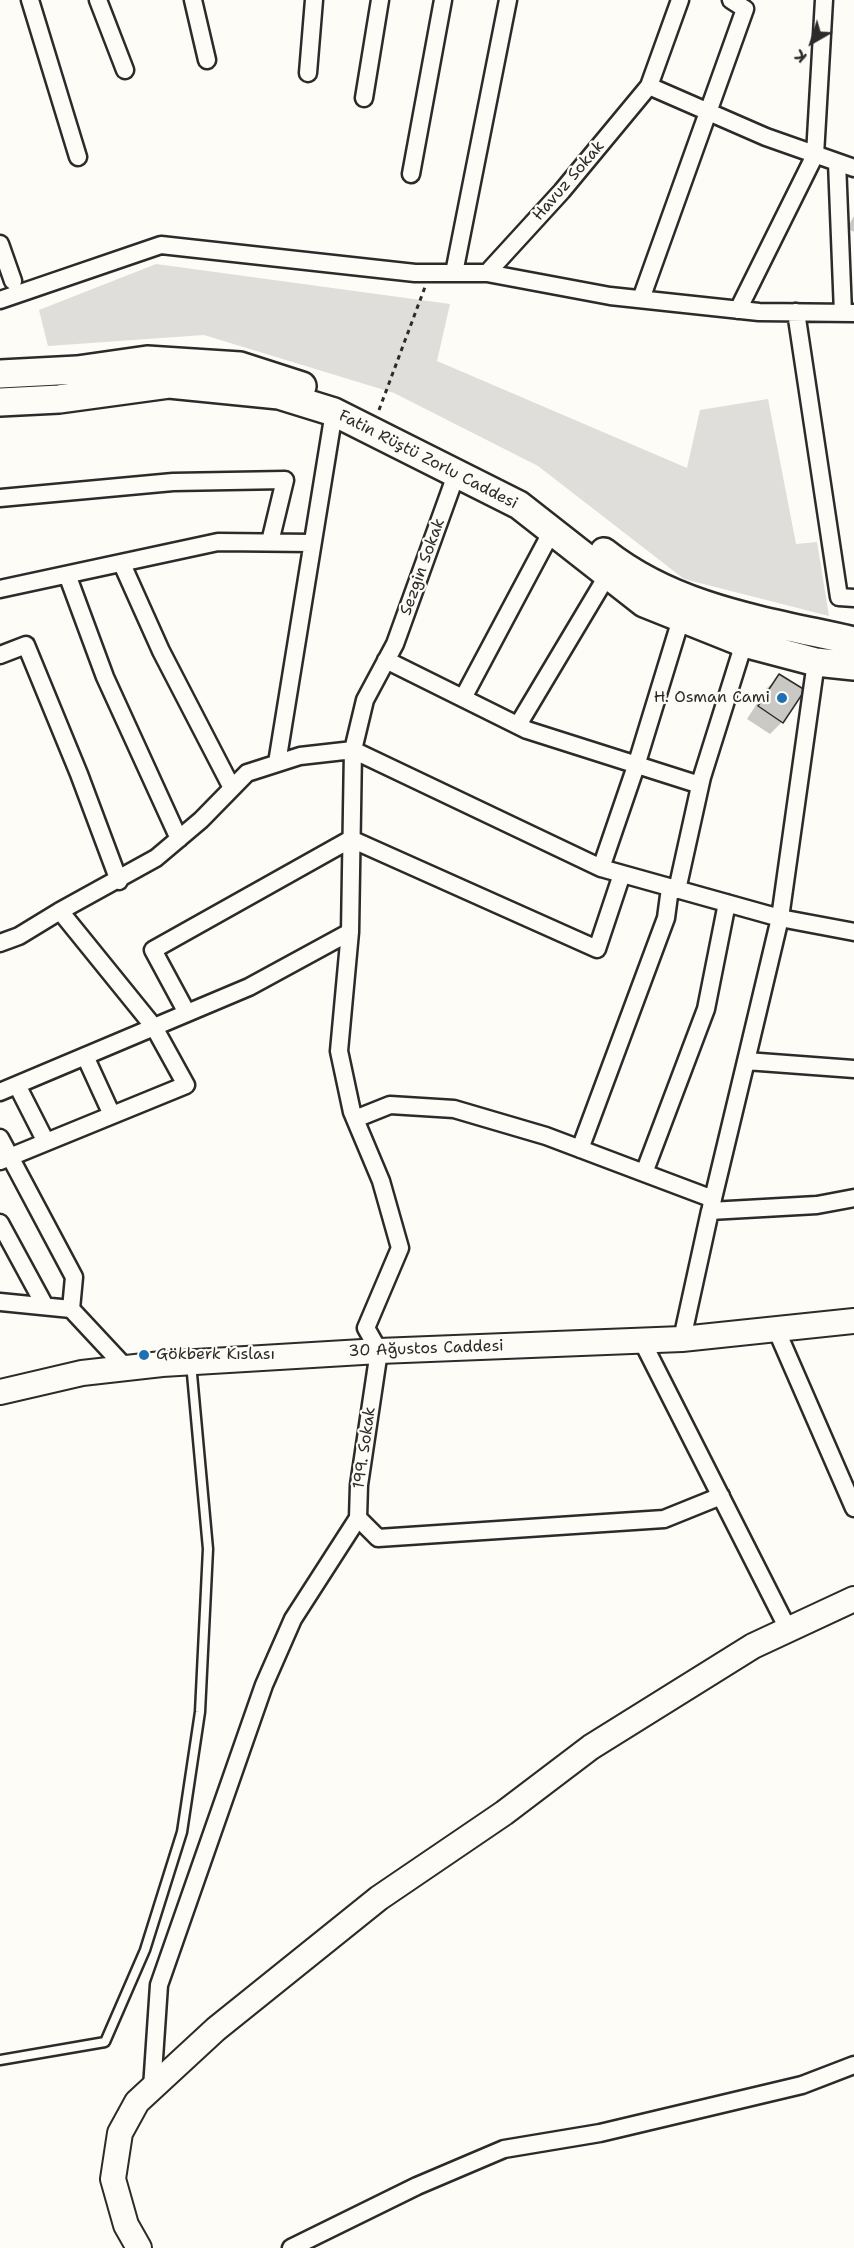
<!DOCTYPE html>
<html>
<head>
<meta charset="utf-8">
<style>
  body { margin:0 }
  #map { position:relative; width:854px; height:2248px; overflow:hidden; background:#fdfcf7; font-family:"Shantell Sans",sans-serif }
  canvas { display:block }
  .north { position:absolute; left:782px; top:12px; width:60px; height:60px; -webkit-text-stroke:4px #fdfcf7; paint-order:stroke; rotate:219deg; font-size:16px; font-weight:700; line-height:24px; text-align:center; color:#2b2b2b }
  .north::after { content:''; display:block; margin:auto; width:21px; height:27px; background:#2b2b2b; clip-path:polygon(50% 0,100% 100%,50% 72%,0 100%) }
</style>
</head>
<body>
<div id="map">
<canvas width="854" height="2248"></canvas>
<div class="north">K</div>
</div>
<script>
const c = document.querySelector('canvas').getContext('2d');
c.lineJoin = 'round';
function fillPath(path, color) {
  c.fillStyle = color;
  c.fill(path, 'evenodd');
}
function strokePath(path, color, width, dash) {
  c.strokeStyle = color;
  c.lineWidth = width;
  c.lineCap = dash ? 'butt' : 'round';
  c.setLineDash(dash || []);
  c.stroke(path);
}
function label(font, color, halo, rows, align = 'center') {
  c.font = font + ' "Shantell Sans",sans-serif';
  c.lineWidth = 4.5;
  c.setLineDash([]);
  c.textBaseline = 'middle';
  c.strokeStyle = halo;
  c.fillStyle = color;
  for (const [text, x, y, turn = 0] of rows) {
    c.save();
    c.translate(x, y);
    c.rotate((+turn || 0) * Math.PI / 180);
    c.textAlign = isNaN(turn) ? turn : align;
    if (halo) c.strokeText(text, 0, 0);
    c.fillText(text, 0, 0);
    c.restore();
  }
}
fillPath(new Path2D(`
  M 156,264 L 450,304 L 437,361 L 687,468 L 700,410 L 768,399 L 796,544 L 817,542 L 829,616 L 684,579 L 538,466 L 394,393 L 204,335 L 48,346 L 39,310 Z`), '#dfdeda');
fillPath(new Path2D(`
  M 854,216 L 854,232 L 847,228 Z
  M 780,676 L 782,722 L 770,734 L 747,719 L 767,688 Z`), '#0003');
const building = new Path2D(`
  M 779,674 L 805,690 L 783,723 L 758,706 Z`);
fillPath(building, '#c9c8c4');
strokePath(building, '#2b2b2b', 1.5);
const lane = new Path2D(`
  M 0,2060 L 105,2042 L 145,1950 L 182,1832 L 200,1712 L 208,1549 L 191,1363`);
const street = new Path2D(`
  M 30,0 L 78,157
  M 98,0 L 125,70
  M 193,0 L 207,60
  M 308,73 L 314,0
  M 649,86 L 766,137 L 854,168
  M 364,98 L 380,0
  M 837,162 L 843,313
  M 411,174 L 443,0
  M 0,244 L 13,281
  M 454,273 L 508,0
  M 487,273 L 562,191 L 649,86 L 680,0
  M 641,299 L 745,9 L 731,0
  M 0,300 L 161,245 L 415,273 L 487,273 L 610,296 L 759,312 L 854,313
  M 738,310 L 815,155 L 824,0
  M 796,312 L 839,597 L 854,598
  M 457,472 L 395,644 L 365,700 L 353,750 L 601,868 L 780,918 L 816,662
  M 0,498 L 173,482 L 285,480 L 270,542
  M 122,564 L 161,651 L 232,788
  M 68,577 L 105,677 L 179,839
  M 0,589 L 218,542 L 312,543
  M 0,655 L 26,645 L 79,774 L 119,881
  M 386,660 L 527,730 L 700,785
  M 463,698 L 553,529
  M 518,725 L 607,576
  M 277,763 L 334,412
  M 601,868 L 636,766 L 681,619
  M 677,890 L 702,777 L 744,643
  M 854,932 L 780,918 L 746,1061 L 854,1069
  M 0,943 L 19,936 L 60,911
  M 187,1013 L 153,950 L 351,839 L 597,949 L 622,874
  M 85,1056 L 112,1115
  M 17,1085 L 46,1142
  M 0,1092 L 249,987 L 350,932
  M 355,1119 L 390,1105 L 454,1109 L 546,1136 L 644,1173
  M 0,1138 L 74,1277 L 71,1309
  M 580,1149 L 666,918 L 670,888
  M 0,1161 L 186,1085 L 154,1027 L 60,911 L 156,858 L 201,820 L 247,773 L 300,756 L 353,750 L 350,932 L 339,1051 L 352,1112 L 381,1181 L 400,1248 L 366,1328 L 379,1351 L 359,1485 L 358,1518 L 378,1538 L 664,1519 L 721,1496
  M 713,1199 L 644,1173 L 706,1009 L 727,903
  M 711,1207 L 746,1061
  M 0,1223 L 45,1306
  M 0,1302 L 71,1309 L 126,1368
  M 776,1329 L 854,1508
  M 682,1339 L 710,1211 L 817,1205 L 854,1198
  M 642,1341 L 788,1629
  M 152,2088 L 159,1985 L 264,1685 L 293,1619 L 358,1518
  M 291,2248 L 417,2186 L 504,2149 L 600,2133 L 802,2085 L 854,2065`);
const secondary = new Path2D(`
  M 0,1392 L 82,1373 L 162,1364 L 379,1351 L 682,1339 L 854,1321
  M 139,2248 L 126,2225 L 113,2179 L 120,2133 L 137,2102 L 216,2029 L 379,1898 L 504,1813 L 591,1747 L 753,1646 L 854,1599`);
const primary = new Path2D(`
  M 0,374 L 77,370 L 147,360 L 240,366 L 302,386
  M 0,402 L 59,399 L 169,384 L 279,395 L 334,412 L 519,505 L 644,603 L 744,643 L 816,662 L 854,666
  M 604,552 C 676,609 766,621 854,641`);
strokePath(lane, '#2b2b2b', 13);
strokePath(street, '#2b2b2b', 21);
strokePath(secondary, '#2b2b2b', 28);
strokePath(primary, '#2b2b2b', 32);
strokePath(new Path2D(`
  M 379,410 L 425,287`), '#2b2b2b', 3, [4.5, 4.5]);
strokePath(lane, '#fdfcf7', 8);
strokePath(street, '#fdfcf7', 16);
strokePath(secondary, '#fdfcf7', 24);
strokePath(primary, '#fdfcf7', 27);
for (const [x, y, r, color] of [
  [782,698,6,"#1f6fb2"],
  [144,1355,6,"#1f6fb2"]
]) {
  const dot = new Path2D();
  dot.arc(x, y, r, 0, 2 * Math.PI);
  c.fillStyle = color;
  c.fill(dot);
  strokePath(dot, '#fdfcf7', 2);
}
label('16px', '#2b2b2b', '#fdfcf7', [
  ["Havuz Sokak",569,181,-49],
  ["Fatin Rüştü Zorlu Caddesi",428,460,27],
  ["Sezgin Sokak",423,567,-70],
  ["30 Ağustos Caddesi",426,1349,-2],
  ["199. Sokak",365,1448,-82]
]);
label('16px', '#2b2b2b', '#fdfcf7', [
  ["H. Osman Cami",770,698],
  ["Gökberk Kıslası",156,1355,"left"]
], 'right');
</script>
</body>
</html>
